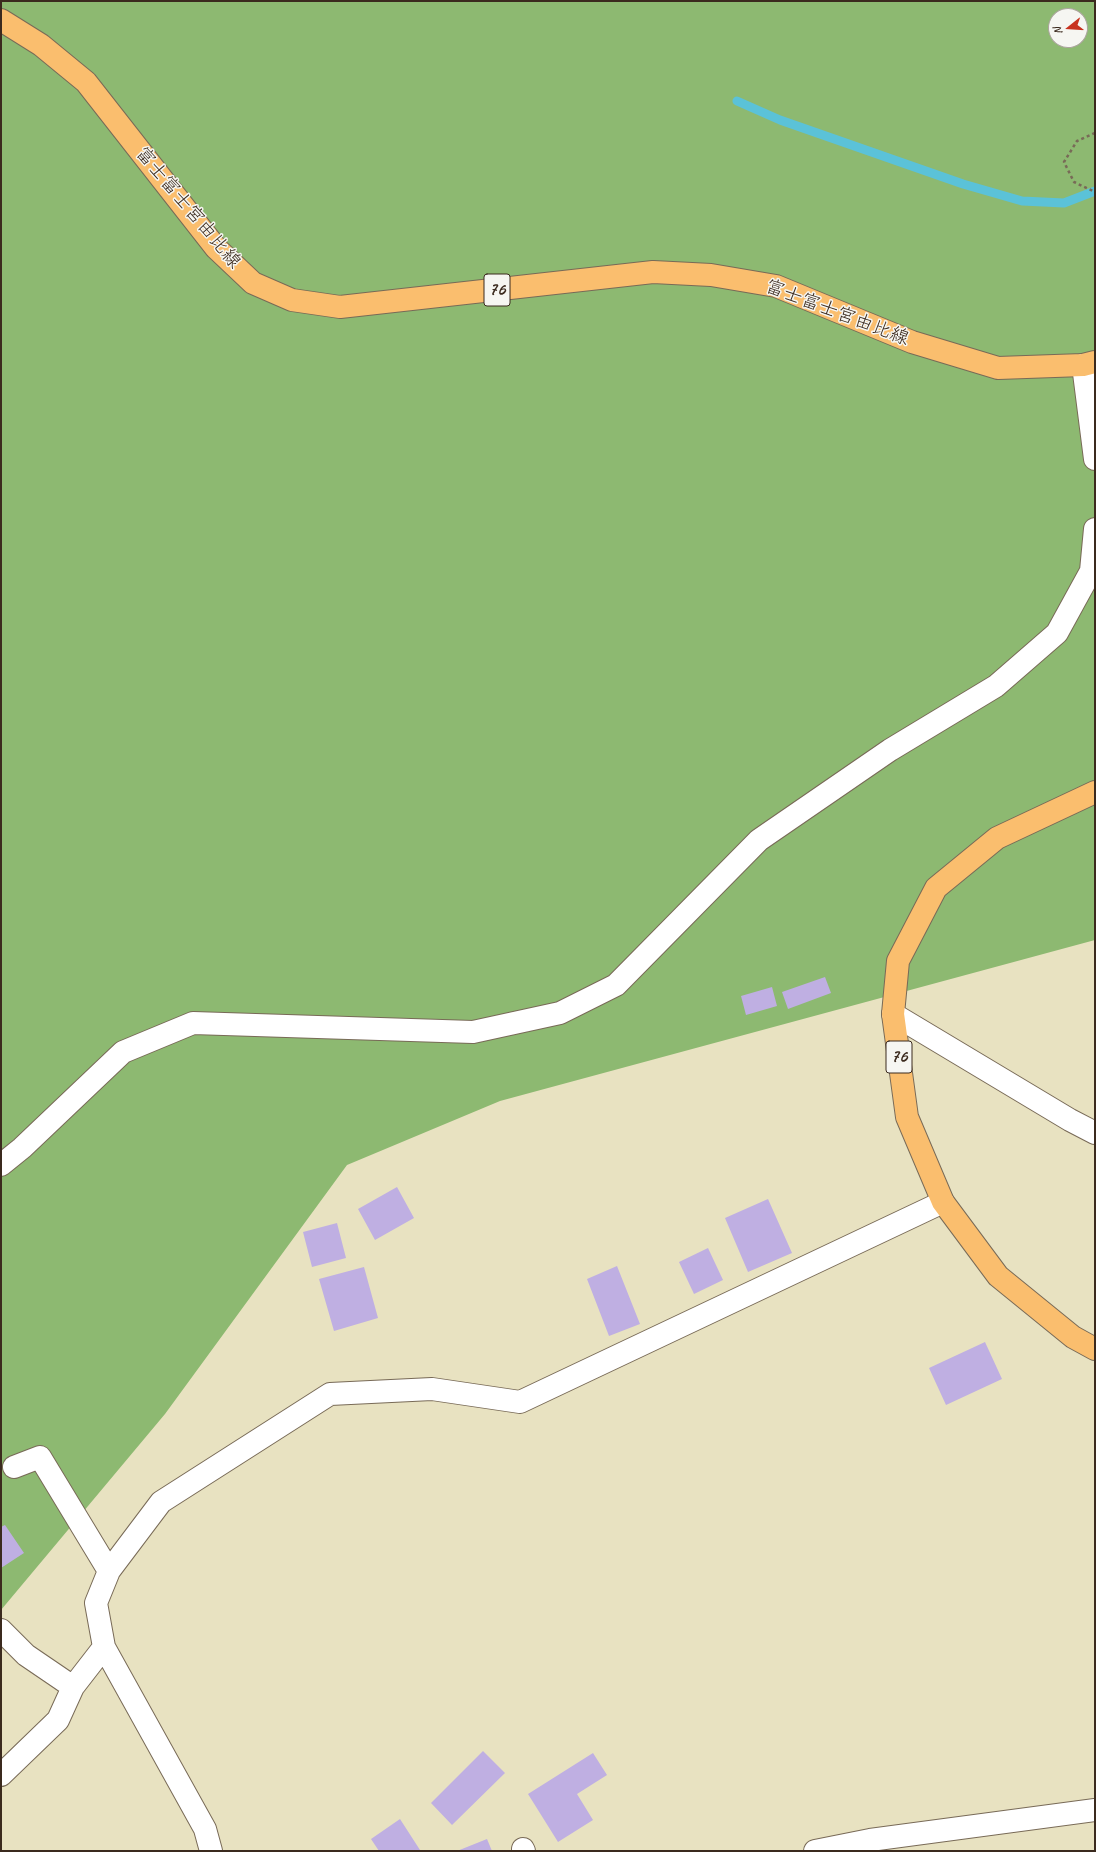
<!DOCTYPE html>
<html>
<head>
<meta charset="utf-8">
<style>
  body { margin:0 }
  #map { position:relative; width:1096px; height:1852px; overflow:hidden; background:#e8e2c1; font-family:Caveat,sans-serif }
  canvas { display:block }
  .frame { position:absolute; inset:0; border:2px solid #3b2a1e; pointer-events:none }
  .north { position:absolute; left:1048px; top:8px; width:40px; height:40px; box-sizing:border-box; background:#f6f6f2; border:1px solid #aba49d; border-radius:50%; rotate:253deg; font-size:11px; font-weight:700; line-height:16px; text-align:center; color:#3b2a1e }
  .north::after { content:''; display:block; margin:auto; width:14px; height:18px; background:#c8321e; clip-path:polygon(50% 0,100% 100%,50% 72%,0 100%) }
</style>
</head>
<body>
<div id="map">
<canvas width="1096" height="1852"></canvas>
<div class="frame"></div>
<div class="north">N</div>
</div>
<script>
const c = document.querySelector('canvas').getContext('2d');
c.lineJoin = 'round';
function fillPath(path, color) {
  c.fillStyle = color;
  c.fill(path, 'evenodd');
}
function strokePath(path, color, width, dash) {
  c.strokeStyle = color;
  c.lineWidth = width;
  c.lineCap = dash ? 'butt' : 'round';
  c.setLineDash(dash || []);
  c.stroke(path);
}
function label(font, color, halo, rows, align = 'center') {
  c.font = font + ' Caveat,"Klee One",sans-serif';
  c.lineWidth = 3;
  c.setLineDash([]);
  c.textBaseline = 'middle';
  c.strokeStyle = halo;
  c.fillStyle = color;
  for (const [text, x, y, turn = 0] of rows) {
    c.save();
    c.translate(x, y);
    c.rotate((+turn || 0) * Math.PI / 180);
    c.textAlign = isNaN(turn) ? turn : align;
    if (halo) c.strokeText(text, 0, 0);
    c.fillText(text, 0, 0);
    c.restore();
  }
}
fillPath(new Path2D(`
  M 1,1 L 1095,1 L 1095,940 L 500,1101 L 347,1165 L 165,1414 L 1,1610 ZM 1056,16 L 1080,16 L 1080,40 L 1056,40 Z`), '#8db971');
strokePath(new Path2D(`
  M 737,101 L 780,120 L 963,184 L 1022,201 L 1064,203 L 1095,191`), '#5bc2d8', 9);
fillPath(new Path2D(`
  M 825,977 L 831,993 L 788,1009 L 782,992 Z
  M 772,987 L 777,1006 L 746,1015 L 741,996 Z
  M 397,1187 L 414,1218 L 375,1240 L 358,1209 Z
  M 768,1199 L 792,1253 L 748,1272 L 725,1218 Z
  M 337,1223 L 346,1258 L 312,1267 L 303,1232 Z
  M 708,1248 L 723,1280 L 694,1294 L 679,1262 Z
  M 617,1266 L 640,1324 L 609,1336 L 587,1279 Z
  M 364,1267 L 378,1318 L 334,1331 L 319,1279 Z
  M 985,1342 L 1002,1379 L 946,1405 L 929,1368 Z
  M 5,1525 L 24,1553 L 1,1568 L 1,1527 Z
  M 483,1751 L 505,1773 L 452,1825 L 431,1803 Z
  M 593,1753 L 607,1775 L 577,1794 L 593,1820 L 558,1842 L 528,1794 Z
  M 400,1819 L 420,1850 L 379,1851 L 371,1839 Z
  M 487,1839 L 492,1851 L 457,1851 Z`), '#bfafe2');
const minor = new Path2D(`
  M 893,1014 L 1070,1120 L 1095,1133
  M 14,1467 L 40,1457 L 109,1571
  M 1,1630 L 26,1655 L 73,1687
  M 1,1775 L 58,1720 L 73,1687 L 104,1647
  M 523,1849 L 524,1851
  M 211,1851 L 205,1829 L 104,1647 L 96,1603 L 109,1571 L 161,1502 L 330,1394 L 432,1389 L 520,1402 L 943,1202
  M 815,1851 L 870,1840 L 1095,1810`);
const tertiary = new Path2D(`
  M 1083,365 L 1095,459
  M 1,1165 L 22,1148 L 123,1052 L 193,1023 L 473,1032 L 560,1013 L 616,985 L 759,840 L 890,750 L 996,686 L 1057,633 L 1091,571 L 1095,529`);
const primary = new Path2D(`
  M 1,20 L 41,45 L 86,82 L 216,248 L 253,283 L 292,300 L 340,307 L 653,272 L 711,275 L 776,286 L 912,342 L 998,368 L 1083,365 L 1095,362
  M 1095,792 L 997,838 L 936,888 L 898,961 L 893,1014 L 907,1117 L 943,1202 L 998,1276 L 1073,1337 L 1095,1349`);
strokePath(minor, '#786a57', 24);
strokePath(tertiary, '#786a57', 24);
strokePath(primary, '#786a57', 24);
strokePath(new Path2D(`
  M 1095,133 L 1077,141 L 1064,162 L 1074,182 L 1095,192`), '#786a57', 2.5, [3, 3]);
strokePath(minor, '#fff', 22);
strokePath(tertiary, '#fff', 22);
strokePath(primary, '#fabe6e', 22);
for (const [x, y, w] of [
  [497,290,26],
  [899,1057,26]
]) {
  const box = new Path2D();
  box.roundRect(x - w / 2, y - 16, w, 32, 3);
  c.fillStyle = '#f6f6f2';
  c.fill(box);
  strokePath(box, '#3b2a1e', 1);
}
label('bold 18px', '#3b2a1e', null, [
  ["76",497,290],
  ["76",899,1057]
]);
label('19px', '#3b2a1e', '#f6f6f2', [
  ["富士富士宮由比線",188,208,50],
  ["富士富士宮由比線",837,313,21]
]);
</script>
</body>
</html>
